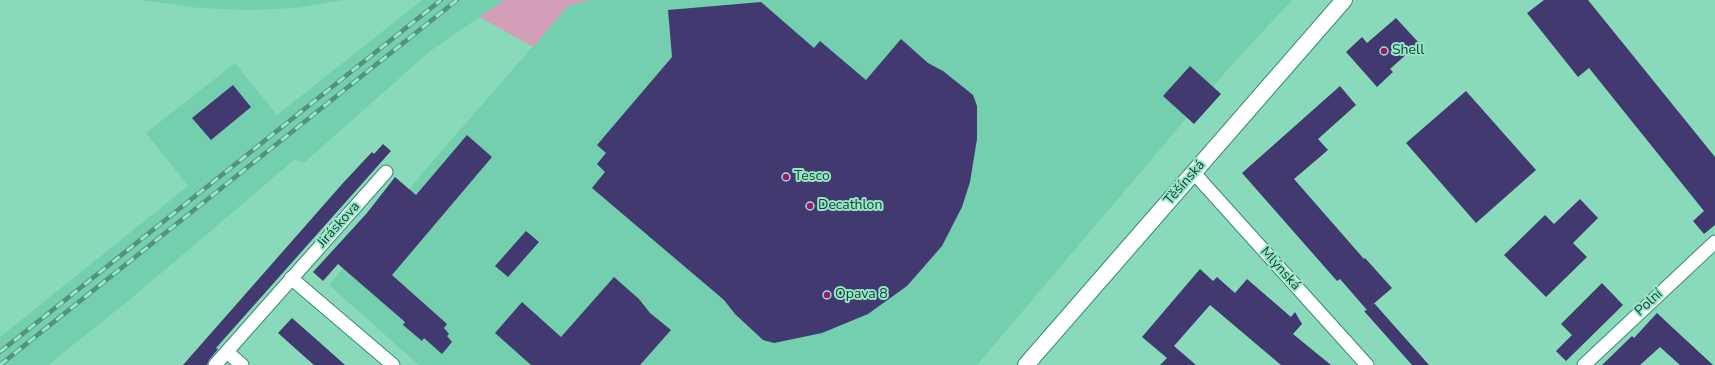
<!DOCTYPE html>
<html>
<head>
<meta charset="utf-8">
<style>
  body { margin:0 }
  canvas { display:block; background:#88dabb }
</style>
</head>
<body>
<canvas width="1715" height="365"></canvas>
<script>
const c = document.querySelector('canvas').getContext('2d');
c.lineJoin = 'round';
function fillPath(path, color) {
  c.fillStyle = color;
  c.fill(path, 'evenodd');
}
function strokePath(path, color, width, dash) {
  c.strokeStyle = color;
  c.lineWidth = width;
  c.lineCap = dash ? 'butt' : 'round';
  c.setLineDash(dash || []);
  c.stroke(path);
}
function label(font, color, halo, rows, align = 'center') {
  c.font = font + ' "Nunito Sans",sans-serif';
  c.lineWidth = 4;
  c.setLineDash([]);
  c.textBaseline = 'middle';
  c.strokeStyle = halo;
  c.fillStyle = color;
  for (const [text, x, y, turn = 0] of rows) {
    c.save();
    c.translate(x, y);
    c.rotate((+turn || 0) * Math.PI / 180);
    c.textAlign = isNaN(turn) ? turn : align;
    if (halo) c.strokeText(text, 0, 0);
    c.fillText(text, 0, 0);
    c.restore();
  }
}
fillPath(new Path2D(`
  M 140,0 L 343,0 L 296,8 L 250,10 L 199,8 Z
  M 422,0 L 504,0 L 429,52 L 305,162 L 294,160 L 132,298 L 48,365 L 0,365 L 0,337 L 188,186 L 146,133 L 235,63 L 277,115 Z
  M 590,0 L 1292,0 L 1229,68 L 977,365 L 419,365 L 329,285 L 425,170 L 568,6 Z`), '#73cfae');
fillPath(new Path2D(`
  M 504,0 L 590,0 L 568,6 L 533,47 L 479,17 Z`), '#d39fb8');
fillPath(new Path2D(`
  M 1544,0 L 1588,0 L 1715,157 L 1715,225 L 1704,234 L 1693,221 L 1704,211 L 1589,68 L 1578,77 L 1527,13 Z
  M 761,2 L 814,48 L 820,41 L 866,80 L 901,39 L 928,63 L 943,71 L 973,95 L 977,106 L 977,139 L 970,182 L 962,207 L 942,246 L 907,286 L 868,314 L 822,333 L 774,343 L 763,340 L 735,314 L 724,300 L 592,188 L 605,172 L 597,164 L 606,153 L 597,145 L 672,57 L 668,10 Z
  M 1396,18 L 1419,43 L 1390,69 L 1393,72 L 1377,87 L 1346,52 L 1362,37 L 1367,43 Z
  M 1190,66 L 1221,94 L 1194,124 L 1163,96 Z
  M 233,85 L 251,107 L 211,140 L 192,118 Z
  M 1340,86 L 1356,105 L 1318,139 L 1328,150 L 1294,179 L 1364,259 L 1365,258 L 1392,288 L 1371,306 L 1374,303 L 1429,365 L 1412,365 L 1364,311 L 1367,310 L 1340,279 L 1337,281 L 1242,173 Z
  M 1466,91 L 1536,170 L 1476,223 L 1406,143 Z
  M 467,135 L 492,157 L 392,275 L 447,324 L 444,328 L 449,334 L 447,336 L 452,342 L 442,354 L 424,338 L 422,341 L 403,325 L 405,322 L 338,264 L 323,281 L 313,272 L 367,213 L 395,177 L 416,195 Z
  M 383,144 L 391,151 L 216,348 L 218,349 L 209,360 L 207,365 L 183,365 L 343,183 L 372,152 L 374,154 Z
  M 1580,199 L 1598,218 L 1573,243 L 1587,257 L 1546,297 L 1504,255 L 1545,215 L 1554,224 Z
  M 526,231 L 539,242 L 508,277 L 495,266 Z
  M 1200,269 L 1213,281 L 1217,277 L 1235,293 L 1247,279 L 1291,317 L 1295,312 L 1302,324 L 1293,334 L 1331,365 L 1281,365 L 1210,305 L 1174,346 L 1196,365 L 1160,365 L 1167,358 L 1142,337 Z
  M 614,277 L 639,299 L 650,313 L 671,330 L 640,365 L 531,365 L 495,333 L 522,302 L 561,337 Z
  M 1602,283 L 1623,305 L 1566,361 L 1556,351 L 1572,335 L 1561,324 Z
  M 1657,313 L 1673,328 L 1713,365 L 1680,365 L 1660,347 L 1640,365 L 1602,365 L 1632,336 L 1634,338 Z
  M 292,318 L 326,348 L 345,365 L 314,365 L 306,358 L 278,333 Z`), '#413970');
const minor = new Path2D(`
  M 1194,173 L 1367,365
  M 291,278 L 393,365
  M 227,352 L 242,365
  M 215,365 L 386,172
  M 1584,365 L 1715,242`);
const tertiary = new Path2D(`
  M 1026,365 L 1344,0`);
strokePath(minor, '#378a6f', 15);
strokePath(tertiary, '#378a6f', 18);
strokePath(minor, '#fff', 13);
strokePath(tertiary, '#fff', 16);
const rail = new Path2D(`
  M 0,352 L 441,0
  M 0,365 L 457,0`);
strokePath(rail, '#55917b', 4.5);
strokePath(rail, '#95e7c8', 3, [9]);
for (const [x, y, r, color] of [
  [1384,51,4,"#9c186a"],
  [786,177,4,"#9c186a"],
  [810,206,4,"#9c186a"],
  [827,295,4,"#9c186a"]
]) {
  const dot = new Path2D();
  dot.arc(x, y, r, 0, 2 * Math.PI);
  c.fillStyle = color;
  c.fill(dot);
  strokePath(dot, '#95e7c8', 1.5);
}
label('14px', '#1e4135', '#95e7c8', [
  ["Shell",1392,51],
  ["Tesco",794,177],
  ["Decathlon",818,206],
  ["Opava 8",835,295]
], 'left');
label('14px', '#1e4135', '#95e7c8', [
  ["Těšínská",1185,183,-49],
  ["Jiráskova",339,225,-48],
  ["Mlýnská",1280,269,48],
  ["Polní",1649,303,-43]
]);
</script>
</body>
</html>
